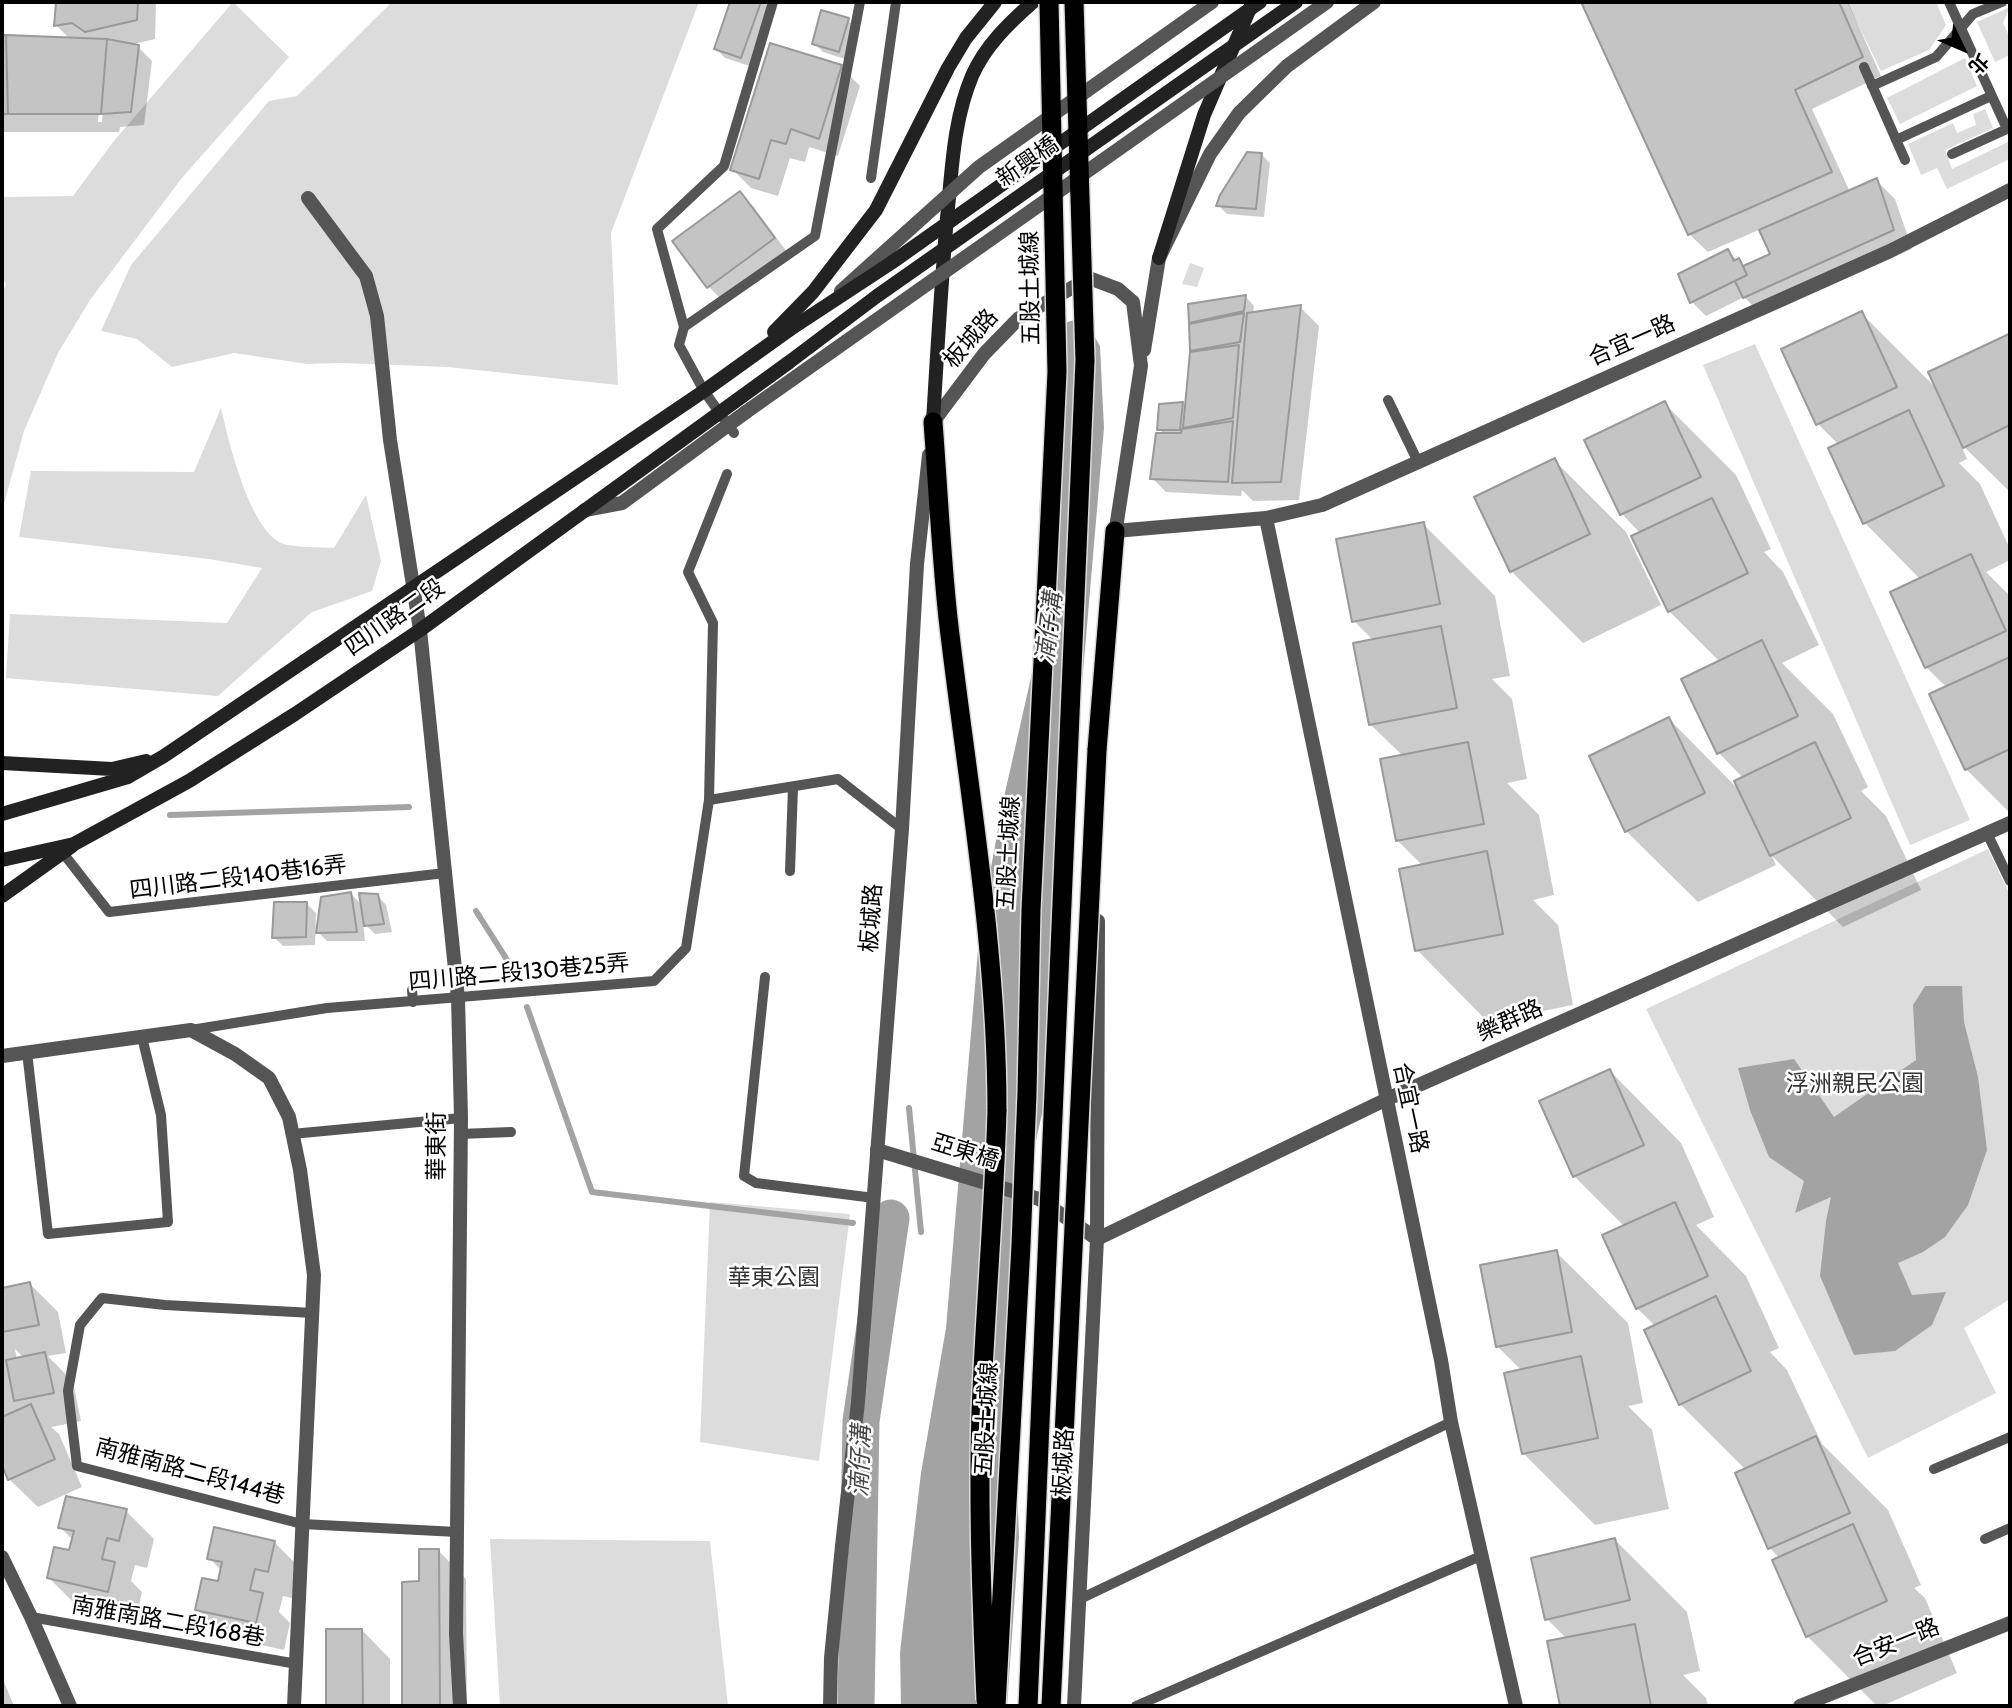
<!DOCTYPE html>
<html>
<head>
<meta charset="utf-8">
<style>
  body { margin:0 }
  #map { position:relative; width:2012px; height:1708px; overflow:hidden; background:#fff; font-family:Cabin,"Noto Sans TC",sans-serif }
  canvas { display:block }
  .frame { position:absolute; inset:0; border:4px solid #000; pointer-events:none }
  .north { position:absolute; left:1928px; top:14px; width:70px; height:70px; -webkit-text-stroke:5px #fff; paint-order:stroke; rotate:134deg; font-size:19px; font-weight:700; line-height:28px; text-align:center; color:#000 }
  .north::after { content:''; display:block; margin:auto; width:24px; height:32px; background:#000; clip-path:polygon(50% 0,100% 100%,50% 72%,0 100%) }
</style>
</head>
<body>
<div id="map">
<canvas width="2012" height="1708"></canvas>
<div class="frame"></div>
<div class="north">北</div>
</div>
<script>
const c = document.querySelector('canvas').getContext('2d');
c.lineJoin = 'round';
function fillPath(path, color) {
  c.fillStyle = color;
  c.fill(path, 'evenodd');
}
function strokePath(path, color, width, dash) {
  c.strokeStyle = color;
  c.lineWidth = width;
  c.lineCap = dash ? 'butt' : 'round';
  c.setLineDash(dash || []);
  c.stroke(path);
}
function label(font, color, halo, rows, align = 'center') {
  c.font = font + ' Cabin,"Noto Sans TC",sans-serif';
  c.lineWidth = 5;
  c.setLineDash([]);
  c.textBaseline = 'middle';
  c.strokeStyle = halo;
  c.fillStyle = color;
  for (const [text, x, y, turn = 0] of rows) {
    c.save();
    c.translate(x, y);
    c.rotate((+turn || 0) * Math.PI / 180);
    c.textAlign = isNaN(turn) ? turn : align;
    if (halo) c.strokeText(text, 0, 0);
    c.fillText(text, 0, 0);
    c.restore();
  }
}
fillPath(new Path2D(`
  M 233,2 L 289,57 L 181,179 L 90,300 L 58,353 L 24,431 L 2,511 L 2,293 L 6,284 L 2,278 L 2,197 L 73,196 L 113,142 Z
  M 392,2 L 699,2 L 611,233 L 618,385 L 448,367 L 341,363 L 307,364 L 234,353 L 172,367 L 137,339 L 101,331 L 131,265 L 269,101 L 297,96 Z
  M 1847,2 L 1936,2 L 1946,25 L 1929,50 L 1881,71 Z
  M 2010,7 L 2003,23 L 2010,38 L 2010,55 L 1995,62 L 1977,22 Z
  M 1965,58 L 1977,86 L 1900,124 L 1887,98 Z
  M 1985,109 L 1993,128 L 1945,150 L 1952,169 L 2010,141 L 2010,159 L 1947,189 L 1937,168 L 1921,175 L 1908,144 L 1953,123 L 1957,133 L 1976,125 L 1973,114 Z
  M 1190,263 L 1204,268 L 1197,287 L 1182,284 Z
  M 1755,344 L 1970,820 L 1910,845 L 1703,365 Z
  M 221,408 C 229,443 248,523 279,542 C 289,548 321,547 334,548 L 366,495 L 381,561 L 372,591 L 312,612 L 218,696 L 6,678 L 10,614 L 227,623 L 262,568 L 209,559 L 19,537 L 31,471 L 194,472 Z
  M 1988,849 L 2010,895 L 2010,1299 L 1964,1328 L 1996,1393 L 1868,1458 L 1646,1009 Z
  M 710,1202 L 850,1214 L 819,1461 L 700,1442 Z
  M 490,1539 L 710,1541 L 728,1706 L 500,1706 Z`), '#dcdcdc');
fillPath(new Path2D(`
  M 1074,320 L 1088,325 L 1100,346 L 1104,428 L 1063,905 L 1060,1033 L 1009,1261 L 1019,1537 L 1007,1706 L 901,1706 L 900,1652 L 921,1473 L 946,1328 L 980,927 L 1004,797 L 1032,673 L 1041,476 L 1047,427 L 1048,342 L 1061,324 Z
  M 1925,986 L 1962,986 L 1964,1022 L 1978,1077 L 1987,1150 L 1968,1205 L 1945,1237 L 1923,1252 L 1898,1263 L 1912,1295 L 1946,1292 L 1932,1325 L 1895,1351 L 1854,1355 L 1820,1276 L 1826,1221 L 1831,1197 L 1795,1213 L 1804,1181 L 1769,1157 L 1750,1110 L 1738,1068 L 1794,1059 L 1834,1117 L 1916,1060 L 1913,1005 Z`), '#a3a3a3');
fillPath(new Path2D(`
  M 57,2 L 156,2 L 155,39 L 129,45 L 138,47 L 152,61 L 144,125 L 120,127 L 119,132 L 2,132 L 2,35 L 39,40 L 71,40 L 56,25 ZM 103,57 L 107,57 L 102,122 L 98,122 Z
  M 732,2 L 772,2 L 750,66 L 725,58 L 716,49 Z
  M 1583,2 L 1848,2 L 1881,76 L 1812,109 L 1850,192 L 1876,180 L 1895,199 L 1912,249 L 1763,316 L 1744,297 L 1706,316 L 1692,302 L 1680,275 L 1728,252 L 1746,267 L 1772,255 L 1761,229 L 1708,252 L 1689,234 Z
  M 848,20 L 857,29 L 848,60 L 823,52 L 814,43 Z
  M 841,67 L 860,86 L 838,156 L 809,147 L 805,162 L 790,158 L 778,196 L 751,188 L 732,169 Z
  M 1261,154 L 1270,163 L 1264,217 L 1227,214 L 1218,205 Z
  M 740,193 L 754,207 L 787,252 L 723,301 L 709,287 L 675,242 Z
  M 1246,297 L 1254,306 L 1253,314 L 1300,307 L 1319,326 L 1299,500 L 1253,501 L 1242,490 L 1241,496 L 1166,492 L 1152,478 L 1164,434 L 1159,429 L 1182,403 L 1187,408 L 1195,353 L 1191,350 L 1194,325 L 1191,322 Z
  M 1861,313 L 1937,389 L 2008,336 L 2010,338 L 2010,492 L 1960,443 L 1967,459 L 1959,463 L 1980,484 L 2010,549 L 2010,560 L 1986,572 L 2010,596 L 2010,813 L 1966,769 L 1947,688 L 1926,667 L 1892,593 L 1921,580 L 1865,523 L 1830,449 L 1839,445 L 1818,424 Z
  M 1664,403 L 1736,475 L 1771,549 L 1764,552 L 1783,572 L 1819,645 L 1782,663 L 1833,714 L 1868,787 L 1861,791 L 1886,816 L 1921,890 L 1843,927 L 1772,856 L 1776,865 L 1698,902 L 1626,831 L 1669,719 L 1740,791 L 1743,778 L 1719,753 L 1684,680 L 1720,662 L 1669,611 L 1641,534 L 1622,514 Z
  M 1554,460 L 1626,532 L 1661,605 L 1583,643 L 1511,571 Z
  M 1423,524 L 1495,596 L 1510,676 L 1492,679 L 1512,699 L 1527,779 L 1507,783 L 1539,815 L 1554,895 L 1533,900 L 1558,925 L 1573,1005 L 1488,1022 L 1417,950 L 1423,866 L 1398,841 L 1403,756 L 1371,725 L 1355,645 L 1374,641 L 1354,621 Z
  M 351,894 L 363,906 L 377,895 L 386,905 L 392,932 L 375,934 L 363,922 L 365,941 L 327,941 L 318,932 Z
  M 307,904 L 316,913 L 315,945 L 283,946 L 274,937 Z
  M 1610,1071 L 1681,1143 L 1714,1217 L 1696,1225 L 1746,1276 L 1779,1348 L 1770,1352 L 1787,1370 L 1822,1444 L 1888,1510 L 1921,1585 L 1914,1588 L 1925,1598 L 1957,1673 L 1882,1706 L 1877,1706 L 1807,1636 L 1780,1559 L 1770,1548 L 1737,1473 L 1746,1470 L 1680,1404 L 1655,1326 L 1637,1308 L 1625,1227 L 1574,1176 Z
  M 1556,1252 L 1628,1323 L 1643,1403 L 1628,1406 L 1652,1430 L 1669,1509 L 1595,1525 L 1523,1453 L 1522,1371 L 1497,1346 Z
  M 30,1284 L 58,1312 L 66,1353 L 48,1356 L 73,1382 L 81,1421 L 51,1427 L 59,1434 L 82,1487 L 38,1507 L 9,1479 L 2,1461 L 2,1290 ZM 15,1349 L 24,1358 L 17,1359 Z
  M 126,1511 L 154,1539 L 147,1568 L 135,1565 L 131,1581 L 142,1592 L 136,1619 L 77,1606 L 49,1578 L 71,1552 L 73,1540 L 60,1527 Z
  M 1615,1540 L 1687,1612 L 1700,1671 L 1683,1675 L 1706,1698 L 1708,1706 L 1561,1706 L 1549,1643 L 1567,1639 L 1547,1619 Z
  M 274,1542 L 302,1570 L 296,1599 L 283,1596 L 279,1612 L 290,1623 L 284,1650 L 225,1637 L 197,1609 L 219,1583 L 222,1571 L 209,1558 Z
  M 438,1550 L 466,1579 L 467,1706 L 404,1706 L 403,1583 L 421,1583 Z
  M 362,1630 L 390,1659 L 390,1706 L 328,1706 L 327,1631 Z
  M 2,1677 L 14,1706 L 2,1706 Z`), '#0003');
strokePath(new Path2D(`
  M 170,815 L 409,807
  M 476,911 L 511,966
  M 527,1007 L 592,1192 L 853,1223
  M 909,1108 L 921,1232`), '#a3a3a3', 6);
strokePath(new Path2D(`
  M 856,1706 L 861,1421 L 891,1218`), '#a3a3a3', 37);
const building = new Path2D(`
  M 56,2 L 138,2 L 137,20 L 85,32 L 72,23 L 54,26 Z
  M 730,2 L 761,2 L 741,58 L 714,49 Z
  M 1581,2 L 1839,2 L 1863,57 L 1795,90 L 1832,172 L 1688,235 Z
  M 821,10 L 849,18 L 839,52 L 812,44 Z
  M 2,35 L 6,35 L 8,114 L 2,114 Z
  M 6,35 L 107,39 L 101,114 L 8,114 Z
  M 107,39 L 139,45 L 131,112 L 101,114 Z
  M 770,43 L 842,65 L 819,139 L 791,129 L 786,144 L 771,140 L 759,179 L 730,170 Z
  M 1247,152 L 1262,153 L 1256,209 L 1216,206 L 1220,195 Z
  M 1877,178 L 1894,230 L 1743,298 L 1735,281 L 1747,275 L 1743,266 L 1770,254 L 1759,230 Z
  M 740,191 L 775,238 L 707,288 L 672,241 Z
  M 1728,249 L 1734,261 L 1739,258 L 1747,275 L 1690,303 L 1678,274 Z
  M 1246,295 L 1244,311 L 1189,323 L 1188,304 Z
  M 1301,305 L 1281,482 L 1232,483 L 1247,313 Z
  M 1862,311 L 1897,387 L 1816,425 L 1781,349 Z
  M 1244,313 L 1240,342 L 1190,351 L 1189,324 Z
  M 2009,334 L 2010,425 L 1963,448 L 1928,372 Z
  M 1239,345 L 1233,418 L 1183,428 L 1190,352 Z
  M 1665,401 L 1701,477 L 1620,515 L 1584,440 Z
  M 1183,402 L 1180,430 L 1157,430 L 1159,404 Z
  M 1909,410 L 1944,486 L 1863,524 L 1828,448 Z
  M 1233,421 L 1228,482 L 1150,479 L 1156,433 L 1181,433 L 1182,429 Z
  M 1555,458 L 1590,534 L 1510,572 L 1474,497 Z
  M 1712,498 L 1748,573 L 1668,612 L 1631,536 Z
  M 1424,522 L 1440,604 L 1352,622 L 1336,539 Z
  M 1971,554 L 2006,631 L 1925,668 L 1890,592 Z
  M 1441,626 L 1457,708 L 1369,725 L 1353,643 Z
  M 1762,640 L 1798,716 L 1717,754 L 1681,679 Z
  M 2010,657 L 2010,749 L 1965,770 L 1929,694 Z
  M 1669,717 L 1705,793 L 1625,832 L 1589,756 Z
  M 1468,742 L 1484,824 L 1396,841 L 1380,759 Z
  M 1815,742 L 1851,818 L 1770,856 L 1734,781 Z
  M 1487,851 L 1503,934 L 1415,951 L 1399,869 Z
  M 351,892 L 357,932 L 316,933 L 321,897 Z
  M 359,893 L 378,894 L 384,924 L 364,926 Z
  M 274,902 L 307,902 L 306,937 L 272,938 Z
  M 1610,1069 L 1644,1145 L 1573,1177 L 1539,1101 Z
  M 1675,1202 L 1708,1276 L 1636,1309 L 1602,1235 Z
  M 1557,1250 L 1572,1332 L 1496,1347 L 1480,1265 Z
  M 30,1282 L 39,1325 L 2,1332 L 2,1288 Z
  M 1716,1296 L 1751,1371 L 1679,1405 L 1644,1330 Z
  M 45,1352 L 54,1393 L 14,1401 L 6,1360 Z
  M 1581,1356 L 1598,1438 L 1522,1454 L 1504,1373 Z
  M 31,1404 L 55,1459 L 8,1480 L 2,1465 L 2,1417 Z
  M 1816,1436 L 1850,1513 L 1768,1549 L 1735,1473 Z
  M 66,1496 L 127,1509 L 119,1541 L 107,1538 L 102,1559 L 115,1562 L 108,1592 L 47,1578 L 54,1547 L 69,1550 L 74,1531 L 58,1528 Z
  M 1853,1524 L 1887,1601 L 1806,1637 L 1772,1560 Z
  M 214,1527 L 275,1541 L 268,1572 L 255,1569 L 250,1590 L 263,1593 L 256,1623 L 195,1610 L 202,1578 L 218,1581 L 222,1562 L 207,1559 Z
  M 1615,1538 L 1630,1600 L 1545,1620 L 1531,1558 Z
  M 419,1549 L 439,1549 L 440,1706 L 402,1706 L 402,1582 L 419,1581 Z
  M 1635,1624 L 1651,1706 L 1560,1706 L 1547,1641 Z
  M 326,1629 L 362,1629 L 363,1706 L 326,1706 Z`);
fillPath(building, '#c4c4c4');
strokePath(building, '#999', 2);
const trunk = new Path2D(`
  M 933,422 C 938,487 941,553 948,618 C 967,782 997,945 997,1111
  M 1097,750 L 1115,531`);
strokePath(trunk, '#dbdbdb', 22);
strokePath(new Path2D(`
  M 1949,2 L 2007,129 L 1952,154
  M 1864,67 L 1905,160
  M 1872,86 L 1936,57 L 1973,14 L 2002,2
  M 1896,140 L 1991,96
  M 871,178 L 896,2
  M 684,327 L 657,229 L 724,166 L 773,2
  M 1388,400 L 1418,462
  M 734,433 L 704,391 L 679,345 L 684,327 L 815,236 L 860,2
  M 709,800 L 838,779 L 902,829
  M 1987,833 L 2010,881
  M 63,853 L 109,912 L 445,873
  M 790,871 L 793,787
  M 765,977 L 744,1176 L 756,1183 L 874,1198
  M 412,990 L 413,1002
  M 191,1030 L 327,1008 L 654,981 L 686,948 L 709,800 L 713,623 L 688,572 L 727,474
  M 27,1052 L 48,1234 L 168,1222 L 161,1115 L 142,1037
  M 292,1134 L 461,1118
  M 460,1134 L 511,1132
  M 313,1313 L 165,1305 L 102,1298 L 80,1325 L 68,1391 L 77,1466 L 302,1524 L 457,1532
  M 1934,1469 L 2010,1437
  M 1985,1539 L 2010,1528
  M 1080,1599 L 1451,1422
  M 31,1617 L 297,1664
  M 1136,1706 L 1483,1555`), '#555', 10);
strokePath(new Path2D(`
  M 308,198 L 366,276 L 377,316 L 390,440 L 420,630 L 458,998 L 461,1118 L 456,1634 L 460,1706
  M 585,510 L 622,503 L 746,412
  M 1266,518 L 1441,1360 L 1451,1422 L 1516,1706
  M 1115,531 L 1266,518 L 1322,505 L 1890,251 L 2010,190
  M 2,1056 L 191,1030 L 235,1054 L 269,1078 L 289,1117 L 300,1170 L 314,1275 L 294,1706
  M 877,1150 L 1039,1199 L 1097,1239 L 1385,1100 L 2010,823
  M 1800,1706 L 2010,1623`), '#555', 14);
strokePath(new Path2D(`
  M 1144,350 L 1159,258 L 1210,154 L 1239,113 L 1287,66 L 1374,2
  M 932,428 L 933,422 L 984,354 L 1019,318 L 1089,278 L 1118,289 L 1133,302 L 1141,366 L 1114,541
  M 2,1557 L 31,1617 L 70,1706
  M 830,1706 L 831,1658 L 842,1546 L 858,1402 L 902,829 L 917,564 L 929,455
  M 1074,1706 L 1097,1239 L 1098,921`), '#555', 14);
strokePath(new Path2D(`
  M 1159,258 L 1204,115 L 1251,6
  M 774,332 L 813,292 L 876,210 L 948,68 L 966,38 L 995,2
  M 933,422 C 937,354 941,286 947,218 C 952,171 953,121 972,76 C 985,46 1009,23 1033,2
  M 2,763 L 112,769 L 146,761
  M 2,814 L 128,777 L 164,756 L 704,391 L 789,330
  M 2,860 L 74,844 L 189,781 L 295,714 L 420,630 L 788,363
  M 2,896 L 72,846`), '#222', 14);
strokePath(trunk, '#000', 19);
const trunkBridge = new Path2D(`
  M 986,1700 C 982,1605 978,1509 981,1413 C 985,1312 994,1212 997,1111
  M 996,1706 L 1021,1245 L 1027,1093 L 1031,910 L 1057,372 L 1049,2
  M 1028,1706 L 1085,360 L 1074,2
  M 1051,1706 L 1097,750`);
strokePath(trunkBridge, '#dbdbdb', 22, []);
strokePath(new Path2D(`
  M 841,291 L 979,167 L 1212,2
  M 746,412 L 1327,2`), '#555', 14);
strokePath(new Path2D(`
  M 789,330 L 891,263 L 1260,2
  M 788,363 L 877,296 L 1296,2`), '#222', 14);
strokePath(trunkBridge, '#000', 19);
label('23px', '#000', '#fff', [
  ["新興橋",1028,162,-35],
  ["五股土城線",1031,288,-91],
  ["板城路",971,339,-49],
  ["合宜一路",1632,341,-24],
  ["四川路二段",395,618,-35],
  ["五股土城線",1009,853,-87],
  ["四川路二段140巷16弄",238,878,-7],
  ["板城路",872,918,-86],
  ["四川路二段130巷25弄",519,973,-5],
  ["樂群路",1510,1021,-24],
  ["合宜一路",1410,1108,78],
  ["華東街",437,1146,-90],
  ["亞東橋",965,1152,17],
  ["五股土城線",987,1419,-87],
  ["板城路",1064,1463,-87],
  ["南雅南路二段144巷",190,1472,15],
  ["南雅南路二段168巷",168,1622,10],
  ["合安一路",1896,1643,-22]
]);
label('23px', '#333', '#fff', [
  ["浮洲親民公園",1855,1084],
  ["華東公園",774,1278]
]);
label('italic 24px', '#444', '#fff', [
  ["湳仔溝",1050,628,-83],
  ["湳仔溝",861,1461,-88]
]);
</script>
</body>
</html>
